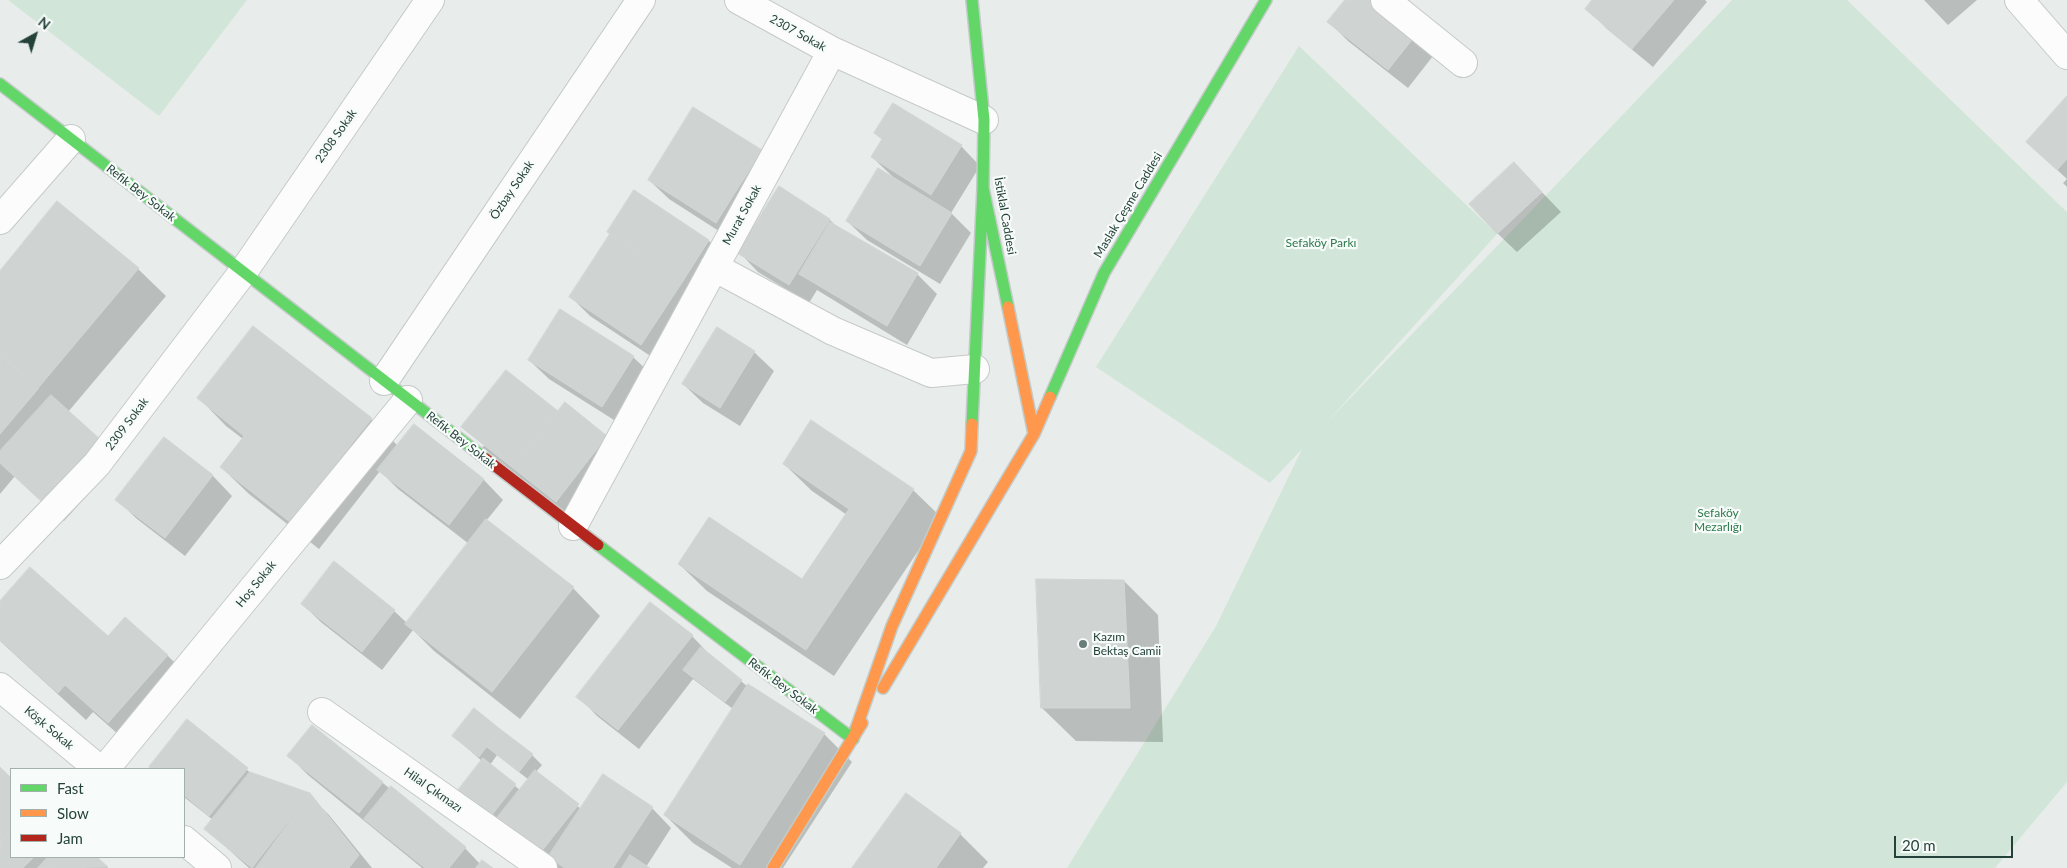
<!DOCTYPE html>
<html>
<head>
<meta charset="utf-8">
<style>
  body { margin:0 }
  #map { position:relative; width:2067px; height:868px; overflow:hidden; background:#e8edeb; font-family:Lato,sans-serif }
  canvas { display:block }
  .legend { position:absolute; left:10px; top:768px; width:175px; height:90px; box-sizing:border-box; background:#f7fbf9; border:1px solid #a3b1ad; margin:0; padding:6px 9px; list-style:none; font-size:15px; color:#24423a }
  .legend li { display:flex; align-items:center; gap:10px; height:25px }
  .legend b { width:25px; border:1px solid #a3b1ad }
  .north { position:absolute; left:10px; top:10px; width:50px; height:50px; -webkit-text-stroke:4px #f7fbf9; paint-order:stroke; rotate:39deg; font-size:14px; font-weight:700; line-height:20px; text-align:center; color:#24423a }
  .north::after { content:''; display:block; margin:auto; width:18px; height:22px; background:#24423a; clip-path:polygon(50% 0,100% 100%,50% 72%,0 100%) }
  .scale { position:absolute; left:1894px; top:836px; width:119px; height:22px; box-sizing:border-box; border:2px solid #24423a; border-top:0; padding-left:6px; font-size:15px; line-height:18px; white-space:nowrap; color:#24423a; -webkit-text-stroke:4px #f7fbf9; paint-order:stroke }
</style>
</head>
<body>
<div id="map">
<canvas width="2067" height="868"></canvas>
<ul class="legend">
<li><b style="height:6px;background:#63d668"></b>Fast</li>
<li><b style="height:6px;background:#ff974d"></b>Slow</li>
<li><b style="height:6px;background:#b3261e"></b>Jam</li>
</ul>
<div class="north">N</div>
<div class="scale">20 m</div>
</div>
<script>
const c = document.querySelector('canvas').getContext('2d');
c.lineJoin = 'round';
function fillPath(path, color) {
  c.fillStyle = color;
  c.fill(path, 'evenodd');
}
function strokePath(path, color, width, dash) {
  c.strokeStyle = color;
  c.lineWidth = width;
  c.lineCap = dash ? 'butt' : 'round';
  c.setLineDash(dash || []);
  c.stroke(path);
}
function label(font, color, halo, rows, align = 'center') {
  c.font = font + ' Lato,sans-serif';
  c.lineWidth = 4.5;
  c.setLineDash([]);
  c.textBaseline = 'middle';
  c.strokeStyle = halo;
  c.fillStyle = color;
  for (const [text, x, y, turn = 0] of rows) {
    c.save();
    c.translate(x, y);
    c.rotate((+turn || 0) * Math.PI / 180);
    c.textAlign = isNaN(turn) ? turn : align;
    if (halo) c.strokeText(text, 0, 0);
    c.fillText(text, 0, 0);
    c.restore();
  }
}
fillPath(new Path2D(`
  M 8,0 L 247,0 L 159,116 Z
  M 1732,0 L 1847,0 L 2067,212 L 2067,782 L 1995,868 L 1067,868 L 1216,626 L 1302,449 L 1270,483 L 1096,367 L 1299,46 L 1497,234 L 1326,423 L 1530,212 Z`), '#d1e6d8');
fillPath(new Path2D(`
  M 1346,0 L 1368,0 L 1433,56 L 1408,88 L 1348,41 L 1329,22 Z
  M 1594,0 L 1705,0 L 1707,2 L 1653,67 L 1606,28 L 1587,8 Z
  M 1924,0 L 1977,0 L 1948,25 Z
  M 2067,98 L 2067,187 L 2063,183 L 2067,179 L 2027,142 Z
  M 693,109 L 762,151 L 781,170 L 736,242 L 669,199 L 649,180 Z
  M 876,133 L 961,146 L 980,166 L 951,213 L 971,233 L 940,284 L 867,240 L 847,221 L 893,177 L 872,157 L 883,140 Z
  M 1514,163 L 1561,212 L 1517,252 L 1497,233 Z
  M 634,192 L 709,241 L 728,260 L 661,363 L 590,316 L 571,297 L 612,234 Z
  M 830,220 L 838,228 L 917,274 L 937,294 L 907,345 L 817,290 L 809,303 L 758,272 L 739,252 Z
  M 138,269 L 166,296 L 68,412 L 119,460 L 64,521 L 15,476 L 0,494 L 0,272 Z
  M 754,352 L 774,371 L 740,426 L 703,403 L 683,384 Z
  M 633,357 L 653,376 L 622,425 L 549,379 L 529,360 Z
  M 199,398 L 371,419 L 398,446 L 414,426 L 484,480 L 503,500 L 486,521 L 573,588 L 600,616 L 520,719 L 434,651 L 413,630 L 382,670 L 322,623 L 302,604 L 394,611 L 407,623 L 469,544 L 398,489 L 380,471 L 319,549 L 249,494 L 221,467 L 243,439 L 226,426 Z
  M 558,413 L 606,437 L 576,521 L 482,447 Z
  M 164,439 L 213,476 L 232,496 L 185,556 L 137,519 L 117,500 Z
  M 784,464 L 913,490 L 941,517 L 834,676 L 707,591 L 679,564 L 802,581 L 847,515 L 812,491 Z
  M 1124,581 L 1158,615 L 1163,742 L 1076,741 L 1042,708 Z
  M 0,603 L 167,655 L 195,683 L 136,750 L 93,712 L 86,720 L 0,641 Z
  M 692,636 L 711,656 L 748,687 L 824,734 L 852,762 L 783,868 L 732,868 L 693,843 L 665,815 L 733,709 L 693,679 L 639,749 L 597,716 L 578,696 Z
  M 474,710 L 532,755 L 542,765 L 536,772 L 581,809 L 652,808 L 671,828 L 646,867 L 648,868 L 558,868 L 518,838 L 476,814 L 482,761 L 453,736 ZM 497,755 L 529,780 L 521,791 L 490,765 Z
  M 188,721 L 253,775 L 309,795 L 329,815 L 372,868 L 249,868 L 206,829 L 213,820 L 184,797 L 184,769 L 153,769 L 150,767 Z
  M 312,727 L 465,848 L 480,864 L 491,868 L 422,868 L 308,775 L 289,756 Z
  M 0,768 L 11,779 L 11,857 L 95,857 L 108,868 L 0,868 Z
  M 906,795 L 960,834 L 988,862 L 983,868 L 854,868 Z`), '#0003');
const building = new Path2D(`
  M 1345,0 L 1370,0 L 1415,36 L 1388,70 L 1327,22 Z
  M 1592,0 L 1674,0 L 1632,49 L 1585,9 Z
  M 2067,96 L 2067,159 L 2057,170 L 2026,142 Z
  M 893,103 L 962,145 L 931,195 L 871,157 L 882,139 L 874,133 Z
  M 693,107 L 762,150 L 716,223 L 648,180 Z
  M 1514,162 L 1542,192 L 1497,234 L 1469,204 Z
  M 878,168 L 952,213 L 920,266 L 846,221 Z
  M 779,186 L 830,219 L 789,285 L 737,253 Z
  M 634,190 L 709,240 L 683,281 L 607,232 Z
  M 57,201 L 139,268 L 39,387 L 0,355 L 0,271 Z
  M 830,222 L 918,273 L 887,326 L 799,274 Z
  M 610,234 L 683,281 L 641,345 L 569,297 Z
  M 560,309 L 634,356 L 602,407 L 528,360 Z
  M 253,326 L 372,418 L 290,522 L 220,467 L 244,436 L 197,398 Z
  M 717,327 L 755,351 L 720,408 L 682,384 Z
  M 0,355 L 39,388 L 0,434 Z
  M 506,370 L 558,411 L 513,468 L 461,427 Z
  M 51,395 L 101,440 L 43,503 L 0,463 L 0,451 Z
  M 565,402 L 607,436 L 556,502 L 513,468 Z
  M 811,420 L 914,489 L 806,650 L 678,564 L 709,517 L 802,579 L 849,509 L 783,464 Z
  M 414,424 L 484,479 L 449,525 L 377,470 Z
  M 164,437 L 213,475 L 165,538 L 115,500 Z
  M 486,519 L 574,587 L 492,692 L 405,624 Z
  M 334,561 L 395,610 L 362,652 L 301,604 Z
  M 30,567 L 108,636 L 125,617 L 168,655 L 108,723 L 65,685 L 58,693 L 0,640 L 0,601 Z
  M 1036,579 L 1124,580 L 1130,708 L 1041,708 Z
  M 650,602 L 693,635 L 618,730 L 576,697 Z
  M 701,647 L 742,680 L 725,702 L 683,670 Z
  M 748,684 L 825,733 L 740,865 L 664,815 Z
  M 474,708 L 500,729 L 479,757 L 452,736 Z
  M 187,719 L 248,768 L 209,816 L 184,795 L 184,769 L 152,769 L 149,767 Z
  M 312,725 L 383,782 L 359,813 L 287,756 Z
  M 500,729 L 533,754 L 519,772 L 487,747 Z
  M 483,758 L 516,784 L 488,820 L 455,794 Z
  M 0,767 L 11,778 L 0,790 Z
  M 535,770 L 579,804 L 541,852 L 497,818 Z
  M 250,772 L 310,793 L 252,868 L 204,829 Z
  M 603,774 L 653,807 L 613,868 L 565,868 L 548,857 Z
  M 11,779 L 11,830 L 0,843 L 0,791 Z
  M 391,786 L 466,847 L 449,868 L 425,868 L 364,819 Z
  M 310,793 L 359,855 L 349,868 L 256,868 Z
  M 906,793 L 961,833 L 936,868 L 852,868 Z
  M 11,830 L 11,857 L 34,857 L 23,868 L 0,868 L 0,843 Z
  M 630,855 L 650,868 L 622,868 Z
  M 48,857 L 97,857 L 108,867 L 38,868 Z
  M 482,860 L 493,868 L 476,868 Z`);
fillPath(building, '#cfd4d2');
strokePath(building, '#d1d6d4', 1);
const street = new Path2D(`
  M 739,0 L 832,51
  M 1385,0 L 1463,63
  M 2019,0 L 2067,55
  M 0,220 L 71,139
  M 714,267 L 833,331 L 931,373 L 975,369
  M 384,381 L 641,0
  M 573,526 L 832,51 L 984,120
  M 0,565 L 97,464 L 243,272 L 430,0
  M 0,687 L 99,769
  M 322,712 L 543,868
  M 105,769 L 408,400
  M 184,840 L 217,868`);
const fast = new Path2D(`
  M 972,0 L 984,120 L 983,188 L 1008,307
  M 0,84 L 486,459
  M 1050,397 L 1104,273 L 1266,0
  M 972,424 L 983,188
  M 598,545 L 853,739 L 856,729`);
const slow = new Path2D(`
  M 1008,307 L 1034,434
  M 883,688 L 1034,434 L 1050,397
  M 856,729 L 892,626 L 971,451 L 972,424
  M 773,868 L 862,723`);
const jam = new Path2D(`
  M 486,459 L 598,545`);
strokePath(street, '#c5cac8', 30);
strokePath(fast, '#c3cbc8', 14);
strokePath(slow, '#c3cbc8', 14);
strokePath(jam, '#c3cbc8', 14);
strokePath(street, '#fcfcfc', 28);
strokePath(fast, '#63d668', 11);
strokePath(slow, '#ff974d', 11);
strokePath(jam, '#b3261e', 11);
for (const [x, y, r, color] of [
  [1083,644,5,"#697e78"]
]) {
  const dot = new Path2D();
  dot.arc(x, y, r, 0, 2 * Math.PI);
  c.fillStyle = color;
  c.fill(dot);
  strokePath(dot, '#f7fbf9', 2);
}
label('12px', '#24423a', '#f7fbf9', [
  ["2307 Sokak",798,33,29],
  ["2308 Sokak",336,136,-55],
  ["Özbay Sokak",512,190,-56],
  ["Refik Bey Sokak",141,193,38],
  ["Maslak Çeşme Caddesi",1128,205,-59],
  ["Murat Sokak",742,215,-61],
  ["İstiklal Caddesi",1005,216,80],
  ["2309 Sokak",127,424,-53],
  ["Refik Bey Sokak",461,440,38],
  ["Hoş Sokak",256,584,-51],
  ["Refik Bey Sokak",783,686,37],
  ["Köşk Sokak",49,728,40],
  ["Hilal Çıkmazı",433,790,35]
]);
label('12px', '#2d7a4b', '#f7fbf9', [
  ["Sefaköy Parkı",1321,243],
  ["Sefaköy",1718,513],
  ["Mezarlığı",1718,527]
]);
label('12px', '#24423a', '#f7fbf9', [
  ["Kazım",1093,637],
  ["Bektaş Camii",1093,651]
], 'left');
</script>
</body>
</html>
